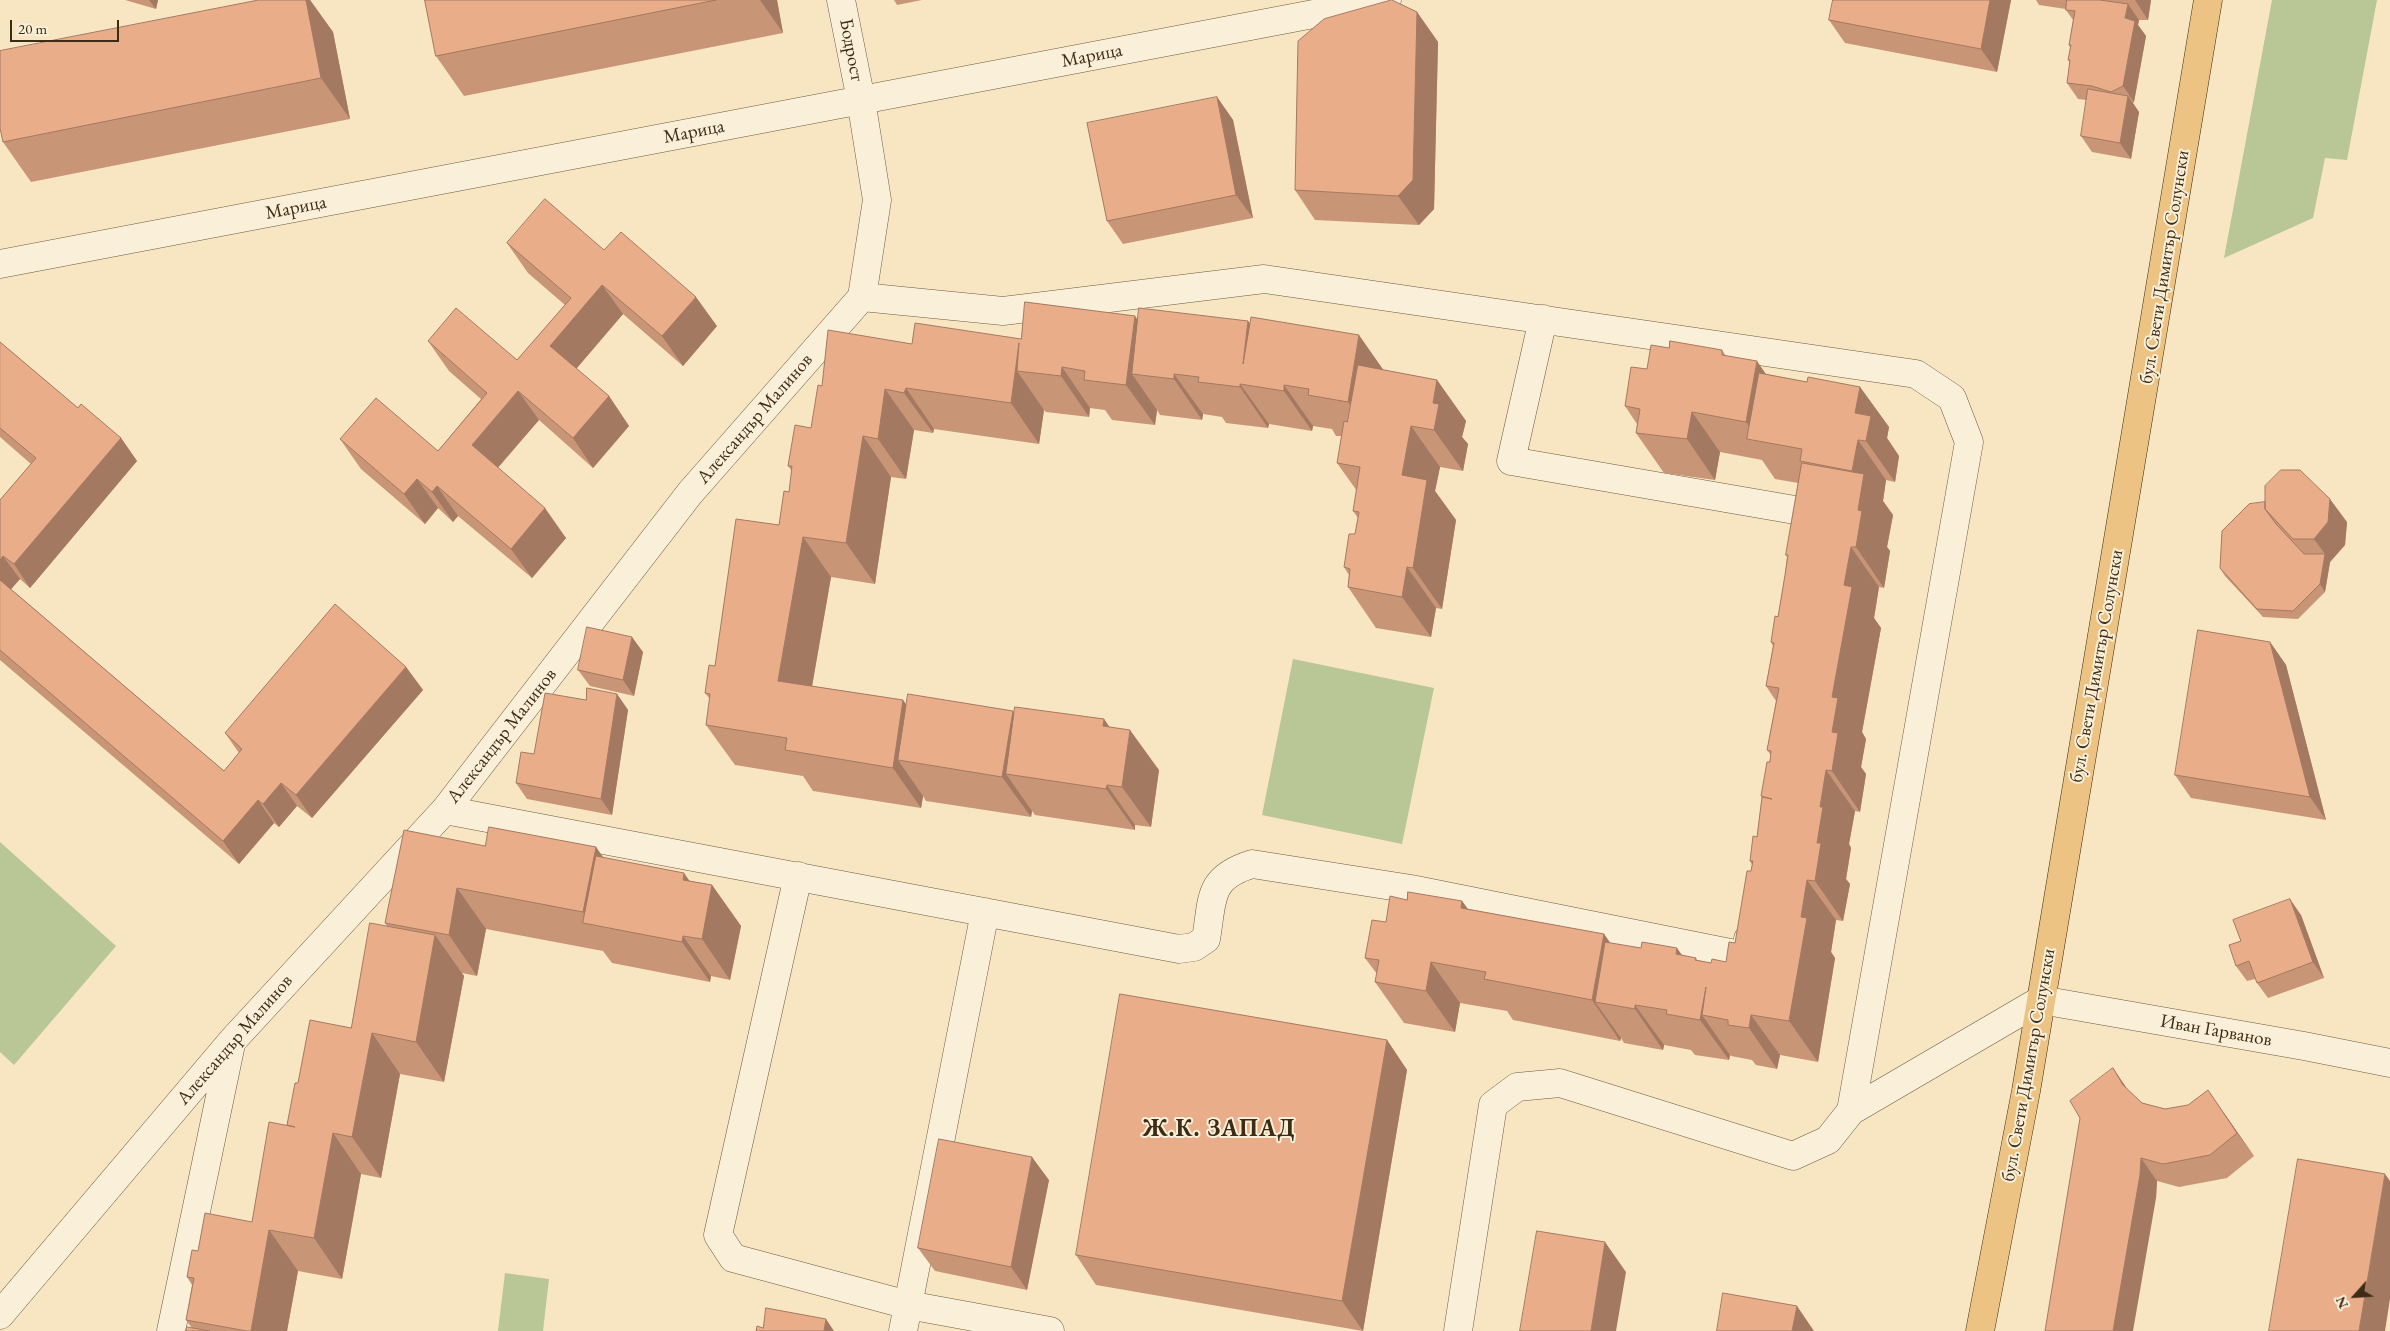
<!DOCTYPE html>
<html>
<head>
<meta charset="utf-8">
<style>
  body { margin:0 }
  #map { position:relative; width:2390px; height:1331px; overflow:hidden; background:#f8e6c3; font-family:"EB Garamond",serif }
  canvas { display:block }
  .north { position:absolute; left:2330px; top:1271px; width:50px; height:50px; -webkit-text-stroke:4px #faefd8; paint-order:stroke; rotate:244deg; font-size:14px; font-weight:700; line-height:20px; text-align:center; color:#3d2c15 }
  .north::after { content:''; display:block; margin:auto; width:18px; height:22px; background:#3d2c15; clip-path:polygon(50% 0,100% 100%,50% 72%,0 100%) }
  .scale { position:absolute; left:10px; top:20px; width:109px; height:22px; box-sizing:border-box; border:2px solid #3d2c15; border-top:0; padding-left:6px; font-size:15px; line-height:18px; white-space:nowrap; color:#3d2c15; -webkit-text-stroke:4px #faefd8; paint-order:stroke }
</style>
</head>
<body>
<div id="map">
<canvas width="2390" height="1331"></canvas>
<div class="north">N</div>
<div class="scale">20 m</div>
</div>
<script>
const c = document.querySelector('canvas').getContext('2d');
c.lineJoin = 'round';
function fillPath(path, color) {
  c.fillStyle = color;
  c.fill(path, 'evenodd');
}
function strokePath(path, color, width, dash) {
  c.strokeStyle = color;
  c.lineWidth = width;
  c.lineCap = dash ? 'butt' : 'round';
  c.setLineDash(dash || []);
  c.stroke(path);
}
function label(font, color, halo, rows, align = 'center') {
  c.font = font + ' "EB Garamond",serif';
  c.lineWidth = 4;
  c.setLineDash([]);
  c.textBaseline = 'middle';
  c.strokeStyle = halo;
  c.fillStyle = color;
  for (const [text, x, y, turn = 0] of rows) {
    c.save();
    c.translate(x, y);
    c.rotate((+turn || 0) * Math.PI / 180);
    c.textAlign = isNaN(turn) ? turn : align;
    if (halo) c.strokeText(text, 0, 0);
    c.fillText(text, 0, 0);
    c.restore();
  }
}
fillPath(new Path2D(`
  M 2272,0 L 2377,0 L 2347,160 L 2325,158 L 2313,218 L 2224,258 Z
  M 1293,659 L 1434,688 L 1402,844 L 1262,815 Z
  M 0,842 L 116,946 L 14,1065 L 0,1052 Z
  M 505,1273 L 549,1279 L 543,1331 L 498,1331 Z`), '#b9c696');
const minor = new Path2D(`
  M 0,264 L 1387,0
  M 862,297 L 1003,311 L 1264,279 L 1916,374 L 1952,398 L 1969,442 L 1851,1111 L 1828,1140 L 1793,1156 L 1560,1083 L 1517,1087 L 1493,1105 L 1458,1331
  M 1543,319 L 1511,461 L 1818,514 L 1816,526
  M 445,810 L 1179,949 L 1194,947 L 1206,939 C 1213,899 1207,878 1252,864 L 1411,889 L 1745,956 L 1748,939
  M 798,876 L 718,1235 L 733,1258 L 908,1305 L 1050,1331
  M 1851,1111 L 2041,1000 L 2304,1046 L 2390,1063
  M 0,1315 L 232,1041 L 445,810 L 690,493 L 862,297 L 877,200 L 861,100 L 841,0
  M 171,1331 L 231,1044
  M 903,1331 L 985,912`);
const major = new Path2D(`
  M 1980,1331 L 2026,1091 L 2208,0`);
strokePath(minor, '#6c5a40', 29);
strokePath(major, '#3d2c15', 29);
strokePath(minor, '#faefd8', 28);
strokePath(major, '#ecc382', 28);
fillPath(new Path2D(`
  M 125,0 L 158,0 L 156,9 Z
  M 259,0 L 310,0 L 333,32 L 350,119 L 31,182 L 3,142 Z
  M 425,0 L 777,0 L 783,33 L 464,96 L 436,56 Z
  M 894,0 L 922,0 L 897,5 Z
  M 2011,0 L 1997,72 L 1845,43 L 1829,20 Z
  M 2036,0 L 2151,0 L 2148,20 L 2139,20 L 2138,25 L 2146,36 L 2134,102 L 2133,103 L 2139,112 L 2131,159 L 2092,152 L 2081,136 L 2087,100 L 2078,99 L 2067,83 L 2070,62 L 2068,60 L 2070,48 L 2069,45 L 2073,20 L 2066,10 L 2066,9 L 2039,5 Z
  M 1417,12 L 1438,42 L 1434,209 L 1419,225 L 1315,220 L 1295,190 Z
  M 1217,97 L 1233,120 L 1253,218 L 1123,244 L 1107,221 Z
  M 507,243 L 604,250 L 717,326 L 683,366 L 623,314 L 576,369 L 609,396 L 629,426 L 593,468 L 539,420 L 498,468 L 566,538 L 532,578 L 458,516 L 453,522 L 438,508 L 425,524 L 361,469 L 340,439 L 438,451 L 481,399 L 449,371 L 428,341 L 517,360 L 565,305 L 528,273 Z
  M 1138,320 L 1248,321 L 1250,324 L 1384,370 L 1437,380 L 1466,421 L 1462,437 L 1468,444 L 1463,471 L 1440,467 L 1435,491 L 1456,520 L 1442,609 L 1436,608 L 1431,637 L 1376,628 L 1348,587 L 1349,575 L 1344,567 L 1355,534 L 1358,518 L 1353,511 L 1357,491 L 1337,463 L 1342,436 L 1336,436 L 1332,429 L 1313,426 L 1312,431 L 1269,424 L 1268,428 L 1226,423 L 1222,417 L 1203,414 L 1202,420 L 1160,415 L 1157,410 L 1155,425 L 1112,420 L 1105,410 L 1090,408 L 1089,417 L 1046,412 L 1044,410 L 1039,444 L 934,429 L 933,433 L 914,430 L 906,479 L 891,477 L 875,584 L 831,577 L 812,686 L 903,700 L 906,705 L 1104,719 L 1109,727 L 1159,770 L 1151,827 L 1135,825 L 1135,830 L 1035,815 L 1032,811 L 1031,817 L 926,801 L 923,796 L 921,808 L 813,791 L 803,776 L 735,765 L 706,725 L 710,699 L 705,693 L 715,666 L 779,525 L 789,492 L 792,471 L 788,466 L 811,428 L 822,386 L 912,344 L 1021,339 Z
  M 0,342 L 78,408 L 121,438 L 137,461 L 30,588 L 20,579 L 11,589 L 224,771 L 239,753 L 225,733 L 406,667 L 423,690 L 312,818 L 297,806 L 279,827 L 274,823 L 239,864 L 0,660 L 0,500 L 31,464 L 0,437 Z
  M 1669,348 L 1722,350 L 1726,356 L 1766,374 L 1807,382 L 1860,387 L 1889,427 L 1887,438 L 1899,456 L 1895,482 L 1886,480 L 1883,501 L 1893,515 L 1887,547 L 1890,551 L 1884,588 L 1879,587 L 1874,618 L 1881,628 L 1862,732 L 1866,739 L 1861,767 L 1866,774 L 1860,812 L 1855,811 L 1849,844 L 1851,848 L 1846,879 L 1850,884 L 1843,921 L 1836,920 L 1831,952 L 1835,958 L 1818,1062 L 1780,1055 L 1777,1069 L 1756,1065 L 1752,1060 L 1731,1056 L 1730,1055 L 1729,1060 L 1695,1055 L 1691,1050 L 1664,1045 L 1663,1050 L 1624,1043 L 1621,1038 L 1620,1041 L 1513,1020 L 1507,1011 L 1460,1003 L 1455,1032 L 1404,1023 L 1375,982 L 1377,974 L 1365,958 L 1386,922 L 1407,900 L 1462,901 L 1468,909 L 1604,934 L 1610,943 L 1696,958 L 1697,960 L 1711,963 L 1726,962 L 1735,943 L 1752,865 L 1750,861 L 1757,837 L 1762,797 L 1761,796 L 1771,755 L 1767,750 L 1776,701 L 1766,686 L 1773,646 L 1771,642 L 1778,617 L 1785,575 L 1787,557 L 1786,555 L 1798,483 L 1775,479 L 1762,460 L 1720,452 L 1715,480 L 1664,473 L 1636,433 L 1637,424 L 1625,406 L 1647,369 Z
  M 2249,504 L 2347,522 L 2345,545 L 2330,562 L 2325,592 L 2298,619 L 2263,617 L 2225,576 L 2220,568 Z
  M 2270,642 L 2286,665 L 2326,820 L 2191,798 L 2175,775 Z
  M 643,652 L 634,696 L 590,686 L 578,670 Z
  M 617,694 L 628,710 L 612,815 L 527,799 L 516,783 L 534,754 L 586,700 Z
  M 485,846 L 596,847 L 603,858 L 690,881 L 712,885 L 741,926 L 730,980 L 711,976 L 710,982 L 612,963 L 603,951 L 486,929 L 477,976 L 462,973 L 464,976 L 444,1082 L 400,1074 L 381,1178 L 361,1174 L 342,1279 L 298,1271 L 287,1331 L 186,1331 L 192,1328 L 186,1320 L 192,1285 L 187,1277 L 198,1251 L 252,1222 L 288,1126 L 287,1125 L 298,1083 L 351,1028 L 387,926 L 385,923 Z
  M 2301,915 L 2324,978 L 2268,998 L 2257,983 L 2255,979 L 2247,981 L 2236,966 L 2241,941 Z
  M 1387,1040 L 1407,1070 L 1363,1331 L 1096,1285 L 1076,1255 Z
  M 2113,1068 L 2128,1090 L 2142,1103 L 2165,1109 L 2224,1113 L 2254,1156 L 2227,1178 L 2179,1187 L 2157,1181 L 2156,1198 L 2080,1118 Z
  M 1049,1180 L 1027,1290 L 935,1271 L 918,1248 Z`), '#c99577');
fillPath(new Path2D(`
  M 149,0 L 158,0 L 156,9 Z
  M 306,0 L 310,0 L 333,32 L 350,119 L 321,78 Z
  M 760,0 L 777,0 L 783,33 Z
  M 1990,0 L 2011,0 L 1997,72 L 1981,49 Z
  M 2135,0 L 2151,0 L 2148,20 Z
  M 2128,4 L 2139,20 L 2138,25 L 2146,36 L 2134,102 L 2123,86 L 2125,18 Z
  M 1417,12 L 1438,42 L 1434,209 L 1419,225 L 1398,196 Z
  M 2128,96 L 2139,112 L 2131,159 L 2120,143 Z
  M 1217,97 L 1233,120 L 1253,218 L 1236,195 Z
  M 602,285 L 623,314 L 571,375 L 550,346 Z
  M 696,297 L 717,326 L 683,366 L 662,336 Z
  M 1135,316 L 1163,356 L 1132,374 L 1157,410 L 1155,425 L 1126,385 Z
  M 1248,321 L 1276,361 L 1243,364 Z
  M 1359,335 L 1387,375 L 1376,442 L 1348,402 Z
  M 1019,343 L 1017,371 L 1044,410 L 1039,444 L 1011,403 Z
  M 1757,361 L 1785,402 L 1760,441 L 1746,422 Z
  M 1062,367 L 1090,408 L 1089,417 L 1061,376 Z
  M 1174,374 L 1203,414 L 1202,420 L 1174,379 Z
  M 1437,380 L 1466,421 L 1462,437 L 1468,444 L 1463,471 L 1434,430 L 1433,403 Z
  M 1240,384 L 1269,424 L 1268,428 L 1240,387 Z
  M 1284,385 L 1313,426 L 1312,431 L 1284,391 Z
  M 1860,387 L 1889,427 L 1887,438 L 1899,456 L 1895,482 L 1866,441 L 1855,413 Z
  M 906,388 L 934,429 L 933,433 L 904,393 Z
  M 885,389 L 914,430 L 906,479 L 878,439 Z
  M 518,391 L 539,420 L 492,474 L 472,445 Z
  M 609,396 L 629,426 L 593,468 L 573,438 Z
  M 1692,412 L 1720,452 L 1715,480 L 1687,439 Z
  M 1411,426 L 1440,467 L 1435,491 L 1456,520 L 1442,609 L 1413,568 L 1402,475 Z
  M 863,436 L 891,477 L 875,584 L 846,543 Z
  M 121,438 L 137,461 L 30,588 L 14,564 Z
  M 1858,440 L 1886,480 L 1883,501 L 1893,515 L 1887,547 L 1890,551 L 1884,588 L 1856,547 L 1858,510 L 1862,485 L 1852,471 Z
  M 417,479 L 438,508 L 425,524 L 404,494 Z
  M 437,486 L 458,516 L 453,522 L 432,492 Z
  M 2330,499 L 2347,522 L 2345,545 L 2330,562 L 2325,592 L 2320,584 L 2325,554 L 2314,539 Z
  M 545,508 L 566,538 L 532,578 L 511,549 Z
  M 803,537 L 831,577 L 806,721 L 778,681 Z
  M 1851,547 L 1879,587 L 1874,618 L 1881,628 L 1862,732 L 1866,739 L 1861,767 L 1866,774 L 1860,812 L 1832,771 L 1832,697 L 1844,585 Z
  M 3,556 L 20,579 L 6,595 L 0,586 L 0,560 Z
  M 1407,567 L 1436,608 L 1431,637 L 1402,597 Z
  M 632,637 L 643,652 L 634,696 L 623,680 Z
  M 2270,642 L 2286,665 L 2326,820 L 2310,797 Z
  M 406,667 L 423,690 L 312,818 L 296,795 Z
  M 617,694 L 628,710 L 612,815 L 601,799 Z
  M 903,700 L 932,741 L 898,760 L 923,796 L 921,808 L 893,768 Z
  M 1013,711 L 1041,751 L 1006,774 L 1032,811 L 1031,817 L 1002,777 Z
  M 1104,719 L 1127,752 L 1130,730 L 1159,770 L 1151,827 L 1122,787 L 1103,726 Z
  M 1826,770 L 1855,811 L 1849,844 L 1851,848 L 1846,879 L 1850,884 L 1843,921 L 1815,881 L 1820,807 Z
  M 281,783 L 297,806 L 279,827 L 263,804 Z
  M 1107,785 L 1135,825 L 1135,830 L 1106,789 Z
  M 258,800 L 274,823 L 239,864 L 223,841 Z
  M 596,847 L 624,887 L 592,924 L 583,912 Z
  M 684,873 L 708,907 L 712,885 L 741,926 L 730,980 L 702,939 L 683,880 Z
  M 1807,880 L 1836,920 L 1831,952 L 1835,958 L 1818,1062 L 1789,1021 L 1801,917 Z
  M 457,888 L 486,929 L 477,976 L 449,935 Z
  M 2290,899 L 2301,915 L 2324,978 L 2313,962 Z
  M 1462,901 L 1491,942 L 1461,908 Z
  M 1604,934 L 1633,975 L 1595,1002 L 1621,1038 L 1620,1041 L 1592,1000 Z
  M 435,935 L 464,976 L 444,1082 L 416,1042 Z
  M 683,936 L 711,976 L 710,982 L 682,942 Z
  M 1677,948 L 1728,1020 L 1702,1015 L 1730,1055 L 1729,1060 L 1700,1020 L 1676,954 Z
  M 1431,962 L 1460,1003 L 1455,1032 L 1426,991 Z
  M 1635,1005 L 1664,1045 L 1663,1050 L 1635,1009 Z
  M 1751,1015 L 1780,1055 L 1777,1069 L 1749,1028 Z
  M 372,1033 L 400,1074 L 381,1178 L 352,1137 Z
  M 1387,1040 L 1407,1070 L 1363,1331 L 1342,1301 Z
  M 2113,1068 L 2129,1092 L 2123,1085 Z
  M 2208,1090 L 2224,1113 L 2254,1156 L 2237,1133 Z
  M 333,1133 L 361,1174 L 342,1279 L 314,1238 Z
  M 1032,1157 L 1049,1180 L 1027,1290 L 1011,1267 Z
  M 2141,1158 L 2157,1181 L 2156,1198 L 2133,1331 L 2113,1331 Z
  M 2385,1174 L 2390,1181 L 2390,1299 L 2385,1331 L 2359,1331 Z
  M 269,1230 L 298,1271 L 287,1331 L 251,1331 Z
  M 1605,1242 L 1626,1272 L 1616,1331 L 1591,1331 Z
  M 1797,1306 L 1814,1331 L 1792,1331 Z
  M 826,1319 L 834,1331 L 824,1331 Z`), '#a47961');
const building = new Path2D(`
  M 259,0 L 306,0 L 321,78 L 3,142 L 0,128 L 0,51 Z
  M 425,0 L 716,0 L 436,56 Z
  M 1392,0 L 1417,12 L 1413,180 L 1398,196 L 1295,190 L 1298,41 L 1324,19 Z
  M 1833,0 L 1990,0 L 1981,49 L 1829,20 Z
  M 2067,0 L 2100,0 L 2128,4 L 2125,18 L 2135,21 L 2123,86 L 2111,92 L 2092,86 L 2067,83 L 2070,60 L 2068,60 L 2071,45 L 2069,45 L 2075,11 L 2066,10 Z
  M 2088,89 L 2128,96 L 2120,143 L 2081,136 Z
  M 1217,97 L 1236,195 L 1107,221 L 1087,123 Z
  M 545,199 L 604,250 L 621,232 L 696,297 L 662,336 L 602,285 L 550,346 L 609,396 L 573,438 L 518,391 L 472,445 L 545,508 L 511,549 L 437,486 L 432,492 L 417,479 L 404,494 L 340,439 L 376,398 L 438,451 L 487,393 L 428,341 L 456,308 L 517,360 L 571,298 L 507,243 Z
  M 1025,302 L 1135,316 L 1126,385 L 1084,380 L 1085,371 L 1062,367 L 1061,376 L 1017,371 L 1019,343 L 1011,403 L 906,388 L 904,393 L 885,389 L 878,439 L 863,436 L 846,543 L 803,537 L 778,681 L 903,700 L 893,768 L 785,750 L 787,738 L 706,725 L 710,694 L 705,693 L 709,665 L 715,666 L 736,519 L 779,525 L 784,491 L 789,492 L 792,466 L 788,466 L 795,425 L 811,428 L 818,385 L 822,386 L 828,330 L 912,344 L 915,323 L 1021,339 Z
  M 1139,308 L 1248,321 L 1243,364 L 1251,317 L 1359,335 L 1348,402 L 1308,395 L 1309,389 L 1284,385 L 1284,391 L 1240,384 L 1240,387 L 1198,382 L 1199,377 L 1174,374 L 1174,379 L 1132,374 Z
  M 1670,341 L 1722,350 L 1722,355 L 1757,361 L 1746,422 L 1692,412 L 1687,439 L 1636,433 L 1640,409 L 1625,406 L 1631,367 L 1647,369 L 1651,345 L 1669,348 Z
  M 0,342 L 78,408 L 81,404 L 121,438 L 14,564 L 3,556 L 0,560 L 0,500 L 36,458 L 0,428 Z
  M 1358,365 L 1437,380 L 1433,403 L 1439,404 L 1434,430 L 1411,426 L 1402,475 L 1427,480 L 1413,568 L 1407,567 L 1402,597 L 1348,587 L 1350,569 L 1344,567 L 1349,534 L 1355,534 L 1359,512 L 1353,511 L 1360,467 L 1337,463 L 1344,421 L 1347,422 Z
  M 1759,373 L 1807,382 L 1808,377 L 1860,387 L 1855,413 L 1871,416 L 1866,441 L 1858,440 L 1852,471 L 1800,461 L 1802,449 L 1747,439 Z
  M 1802,463 L 1864,474 L 1858,510 L 1862,511 L 1856,547 L 1851,547 L 1844,585 L 1852,587 L 1832,697 L 1838,698 L 1832,732 L 1838,733 L 1832,771 L 1826,770 L 1820,807 L 1823,807 L 1817,843 L 1821,843 L 1815,881 L 1807,880 L 1801,917 L 1807,918 L 1789,1021 L 1751,1015 L 1749,1028 L 1728,1025 L 1728,1020 L 1702,1015 L 1706,987 L 1700,1020 L 1666,1014 L 1667,1010 L 1635,1005 L 1635,1009 L 1595,1002 L 1605,942 L 1641,948 L 1642,942 L 1677,948 L 1676,954 L 1696,958 L 1695,960 L 1711,963 L 1712,959 L 1726,962 L 1729,942 L 1735,943 L 1747,871 L 1751,871 L 1753,861 L 1750,861 L 1753,836 L 1757,837 L 1762,797 L 1772,799 L 1761,796 L 1767,762 L 1770,762 L 1771,751 L 1767,750 L 1779,688 L 1766,686 L 1774,643 L 1771,642 L 1775,616 L 1778,617 L 1785,575 L 1788,555 L 1786,555 Z
  M 2281,470 L 2300,470 L 2330,499 L 2328,522 L 2314,539 L 2293,539 L 2265,509 L 2265,486 Z
  M 2265,502 L 2265,509 L 2276,524 L 2304,554 L 2325,554 L 2320,584 L 2293,611 L 2257,609 L 2220,568 L 2222,531 L 2249,504 Z
  M 0,580 L 224,771 L 242,749 L 225,733 L 335,604 L 406,667 L 296,795 L 281,783 L 263,804 L 258,800 L 223,841 L 0,650 Z
  M 587,627 L 632,637 L 623,680 L 578,670 Z
  M 2198,630 L 2270,642 L 2310,797 L 2175,775 Z
  M 587,688 L 617,694 L 601,799 L 516,783 L 521,752 L 534,754 L 545,693 L 586,700 Z
  M 908,694 L 1013,711 L 1002,777 L 898,760 Z
  M 1015,707 L 1104,719 L 1103,726 L 1130,730 L 1122,787 L 1107,785 L 1106,789 L 1006,774 Z
  M 489,827 L 596,847 L 583,912 L 457,888 L 449,935 L 385,923 L 404,830 L 485,846 Z
  M 596,856 L 684,873 L 683,880 L 712,885 L 702,939 L 683,936 L 682,942 L 583,923 Z
  M 1408,892 L 1462,901 L 1461,908 L 1604,934 L 1592,1000 L 1484,979 L 1486,972 L 1431,962 L 1426,991 L 1375,982 L 1379,960 L 1365,958 L 1372,920 L 1386,922 L 1390,896 L 1407,900 Z
  M 2290,899 L 2313,962 L 2257,983 L 2249,961 L 2236,966 L 2229,945 L 2241,941 L 2233,920 Z
  M 370,923 L 435,935 L 416,1042 L 372,1033 L 352,1137 L 333,1133 L 314,1238 L 269,1230 L 251,1331 L 247,1331 L 186,1320 L 194,1278 L 187,1277 L 192,1250 L 198,1251 L 205,1213 L 252,1222 L 269,1122 L 295,1127 L 287,1125 L 295,1083 L 298,1083 L 310,1020 L 351,1028 Z
  M 1120,994 L 1387,1040 L 1342,1301 L 1076,1255 Z
  M 2113,1068 L 2123,1085 L 2142,1103 L 2165,1109 L 2188,1105 L 2208,1090 L 2237,1133 L 2210,1155 L 2163,1164 L 2141,1158 L 2140,1175 L 2113,1331 L 2045,1331 L 2080,1118 L 2070,1101 Z
  M 939,1139 L 1032,1157 L 1011,1267 L 918,1248 Z
  M 2298,1159 L 2385,1174 L 2359,1331 L 2269,1331 Z
  M 1537,1231 L 1605,1242 L 1591,1331 L 1520,1331 Z
  M 1723,1293 L 1797,1306 L 1792,1331 L 1717,1331 Z
  M 766,1308 L 826,1319 L 824,1331 L 756,1331 L 757,1326 L 763,1328 Z
  M 187,1327 L 210,1331 L 186,1331 Z`);
fillPath(building, '#eaad8a');
strokePath(building, '#a47961', 1);
label('19px', '#3d2c15', '#faefd8', [
  ["Бодрост",851,50,79],
  ["Марица",1092,56,-11],
  ["Марица",694,132,-11],
  ["Марица",296,208,-11],
  ["бул. Свети Димитър Солунски",2165,267,-81],
  ["Александър Малинов",755,419,-49],
  ["бул. Свети Димитър Солунски",2097,666,-80],
  ["Александър Малинов",502,736,-52],
  ["Иван Гарванов",2216,1031,10],
  ["Александър Малинов",235,1040,-49],
  ["бул. Свети Димитър Солунски",2029,1065,-80]
]);
c.letterSpacing = '1px';
label('bold 24px', '#3d2c15', '#faefd8', [
  ["Ж.К. ЗАПАД",1219,1129]
]);
c.letterSpacing = '0px';
</script>
</body>
</html>
